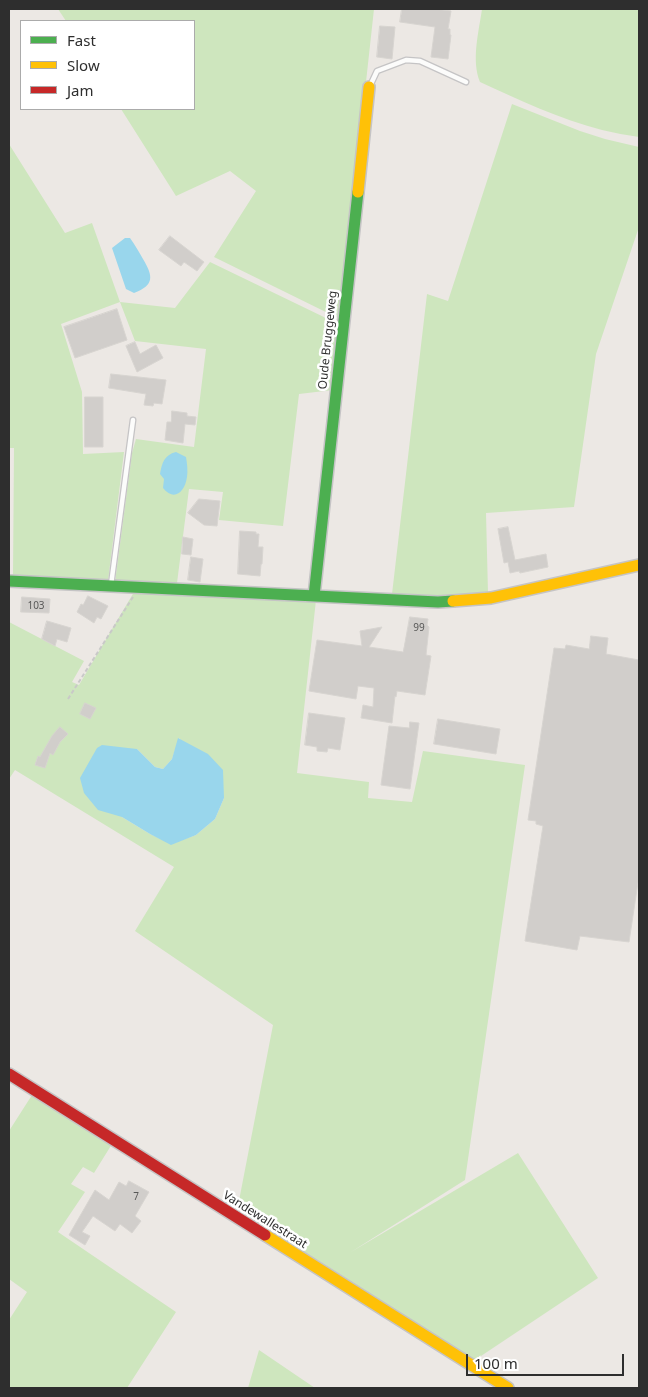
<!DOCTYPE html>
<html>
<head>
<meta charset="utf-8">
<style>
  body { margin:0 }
  #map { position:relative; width:648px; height:1397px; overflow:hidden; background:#ece8e4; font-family:"Noto Sans",sans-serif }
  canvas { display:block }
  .frame { position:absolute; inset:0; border:10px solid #2e2e2e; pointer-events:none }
  .legend { position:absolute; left:20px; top:20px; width:175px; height:90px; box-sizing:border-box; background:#fff; border:1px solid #ababab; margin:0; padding:6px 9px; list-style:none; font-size:15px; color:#2e2e2e }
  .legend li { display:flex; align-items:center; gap:10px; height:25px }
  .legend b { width:25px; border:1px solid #ababab }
  .scale { position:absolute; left:466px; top:1354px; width:158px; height:22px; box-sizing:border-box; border:2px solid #2e2e2e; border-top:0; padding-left:6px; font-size:15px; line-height:18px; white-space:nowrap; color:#2e2e2e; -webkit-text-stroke:4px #fff; paint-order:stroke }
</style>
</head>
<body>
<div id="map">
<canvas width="648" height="1397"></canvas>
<div class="frame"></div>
<ul class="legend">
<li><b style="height:6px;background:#4caf50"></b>Fast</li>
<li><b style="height:6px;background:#ffc107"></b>Slow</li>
<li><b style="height:6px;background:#c62828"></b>Jam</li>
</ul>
<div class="scale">100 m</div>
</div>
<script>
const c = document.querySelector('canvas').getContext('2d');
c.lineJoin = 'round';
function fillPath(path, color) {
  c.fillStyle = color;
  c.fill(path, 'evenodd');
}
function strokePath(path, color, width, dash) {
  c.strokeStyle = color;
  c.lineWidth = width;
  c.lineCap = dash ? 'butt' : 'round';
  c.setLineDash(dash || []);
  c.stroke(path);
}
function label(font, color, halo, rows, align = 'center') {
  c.font = font + ' "Noto Sans",sans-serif';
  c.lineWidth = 5;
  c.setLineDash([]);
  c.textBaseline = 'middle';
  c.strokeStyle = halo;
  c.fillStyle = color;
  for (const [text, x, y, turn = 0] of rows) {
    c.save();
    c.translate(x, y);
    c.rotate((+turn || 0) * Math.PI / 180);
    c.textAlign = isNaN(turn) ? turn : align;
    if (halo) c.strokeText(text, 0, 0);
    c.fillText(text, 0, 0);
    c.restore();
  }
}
fillPath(new Path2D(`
  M 58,9 L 374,9 L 340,319 L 214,257 L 256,191 L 230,171 L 176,196 L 121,109 L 194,109 L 194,21 L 66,21 Z
  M 482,9 L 639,9 L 639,137 C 627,135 614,133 602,130 C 560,119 519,100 480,82 C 471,60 479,31 482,9 Z
  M 512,104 L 580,131 L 605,139 L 639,147 L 639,227 L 596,354 L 574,507 L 486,513 L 488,593 L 464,596 L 392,594 L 427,294 L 448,301 Z
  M 9,144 L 65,233 L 92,223 L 120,302 L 175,308 L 210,262 L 328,319 L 336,325 L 338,334 L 333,390 L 299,394 L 283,526 L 219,520 L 223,492 L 189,489 L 177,583 L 115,582 L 132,453 L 136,439 L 194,447 L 206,349 L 135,341 L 120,302 L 61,324 L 82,392 L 83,454 L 124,452 L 108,581 L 13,575 L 14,448 L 9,448 Z
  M 134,592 L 316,600 L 297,773 L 369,782 L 368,798 L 412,802 L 423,751 L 525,765 L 465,1180 L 351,1252 L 518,1153 L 598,1278 L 475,1360 L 327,1266 L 237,1211 L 273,1025 L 135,931 L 174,867 L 15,770 L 9,779 L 9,622 L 84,661 L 72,682 L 79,685 ZM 179,738 L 224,798 L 215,819 L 196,835 L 171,844 L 150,834 L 122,817 L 137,749 L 155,767 L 163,769 L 172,759 Z
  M 32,1095 L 112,1144 L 94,1173 L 83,1167 L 71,1184 L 85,1192 L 58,1232 L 176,1312 L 127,1388 L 9,1388 L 9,1320 L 27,1292 L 9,1279 L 9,1131 Z
  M 259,1350 L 315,1388 L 248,1388 Z`), '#cee6be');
fillPath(new Path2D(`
  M 125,238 L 130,238 C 135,245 139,252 143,259 C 153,276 155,285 134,293 L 126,289 L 112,248 Z
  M 176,452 L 186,457 C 187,463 188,471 187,477 C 185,492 174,502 163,488 L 164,479 L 160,474 C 162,463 164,455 176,452 Z
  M 178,738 L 208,754 L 223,770 L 224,798 L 215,819 L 196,835 L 171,845 L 150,834 L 122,817 L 98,810 L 84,793 L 80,778 L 97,748 L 102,745 L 137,749 L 155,767 L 163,769 L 172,759 Z`), '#99d6ec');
const building = new Path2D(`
  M 402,9 L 435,9 L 451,11 L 448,29 L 450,29 L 450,35 L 451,35 L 448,59 L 431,57 L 435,27 L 400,22 Z
  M 380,26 L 395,27 L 392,59 L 377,57 Z
  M 170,236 L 204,262 L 197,271 L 184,262 L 181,266 L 159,250 Z
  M 117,309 L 127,340 L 75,358 L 64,327 Z
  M 135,342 L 140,354 L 156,345 L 163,358 L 137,372 L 126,346 Z
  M 111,374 L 166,380 L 162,404 L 154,403 L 153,406 L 144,405 L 146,394 L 109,388 Z
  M 85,397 L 103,397 L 103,447 L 85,447 Z
  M 172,411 L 187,413 L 187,416 L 196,417 L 195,425 L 185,424 L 183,443 L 165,440 L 167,422 L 171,422 Z
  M 199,499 L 220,501 L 217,526 L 204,525 L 188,513 Z
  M 508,527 L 515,560 L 546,554 L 548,567 L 520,573 L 519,571 L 510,573 L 508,562 L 504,563 L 498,529 Z
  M 240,531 L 256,532 L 256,534 L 259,534 L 258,547 L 263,547 L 262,564 L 261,564 L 260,576 L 238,574 Z
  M 183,537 L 193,539 L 191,555 L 182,554 Z
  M 191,557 L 203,559 L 200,582 L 188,580 Z
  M 88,596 L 108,606 L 101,619 L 97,617 L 94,623 L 77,612 L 81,604 L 83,605 Z
  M 22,597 L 50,599 L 49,613 L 21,612 Z
  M 410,617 L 428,619 L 427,625 L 429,627 L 426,655 L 431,656 L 425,695 L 397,691 L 396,697 L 395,696 L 392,723 L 361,718 L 363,705 L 373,707 L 374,688 L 358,686 L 356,699 L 309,691 L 317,640 L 362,646 L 360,631 L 382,627 L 369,647 L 403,652 Z
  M 47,621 L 71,628 L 67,642 L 57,639 L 55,646 L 42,639 Z
  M 591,636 L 608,638 L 606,654 L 639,660 L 639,876 L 629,942 L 580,936 L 577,950 L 525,941 L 543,826 L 536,824 L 536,821 L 528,820 L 554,648 L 565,649 L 566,645 L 589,649 Z
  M 85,703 L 96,708 L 90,719 L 80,714 Z
  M 309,713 L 345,718 L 340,750 L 328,748 L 327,752 L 317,751 L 317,747 L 305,745 Z
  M 438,719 L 500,729 L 496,754 L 434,744 Z
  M 410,722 L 419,723 L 410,789 L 381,785 L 389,726 L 409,728 Z
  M 60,727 L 68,734 L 60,742 L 53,755 L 50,753 L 45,768 L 35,765 L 38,756 L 40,757 L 52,736 Z
  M 129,1181 L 149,1192 L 135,1216 L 141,1221 L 132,1233 L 120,1224 L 115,1231 L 93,1216 L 82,1232 L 90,1236 L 85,1245 L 69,1235 L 95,1190 L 109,1200 L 119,1182 L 126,1186 Z`);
fillPath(building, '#d1cecb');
strokePath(building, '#d7d4d0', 1);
const lane = new Path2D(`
  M 370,86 L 377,71 L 406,60 L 420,61 L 466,82
  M 111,585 L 133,420`);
const fast = new Path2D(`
  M 9,581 L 438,602 L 453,601
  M 314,596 L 358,192`);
const slow = new Path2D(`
  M 358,192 L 369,87
  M 453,601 L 491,598 L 639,565
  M 265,1235 L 508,1388`);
const jam = new Path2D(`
  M 9,1074 L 265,1235`);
strokePath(lane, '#c5c4c5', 7);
strokePath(fast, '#c5c4c5', 14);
strokePath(slow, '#c5c4c5', 14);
strokePath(jam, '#c5c4c5', 14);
strokePath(new Path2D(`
  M 68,699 L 133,597`), '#c9c9c8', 2, [4, 2.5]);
strokePath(lane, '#fcfcfb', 4.5);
strokePath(fast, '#4caf50', 11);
strokePath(slow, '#ffc107', 11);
strokePath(jam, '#c62828', 11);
label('10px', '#585857', null, [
  ["103",36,606],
  ["99",419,628],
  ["7",136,1197]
]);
label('12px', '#2e2e2e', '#fff', [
  ["Oude Bruggeweg",328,340,-84],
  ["Vandewallestraat",265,1220,32]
]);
</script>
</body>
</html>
